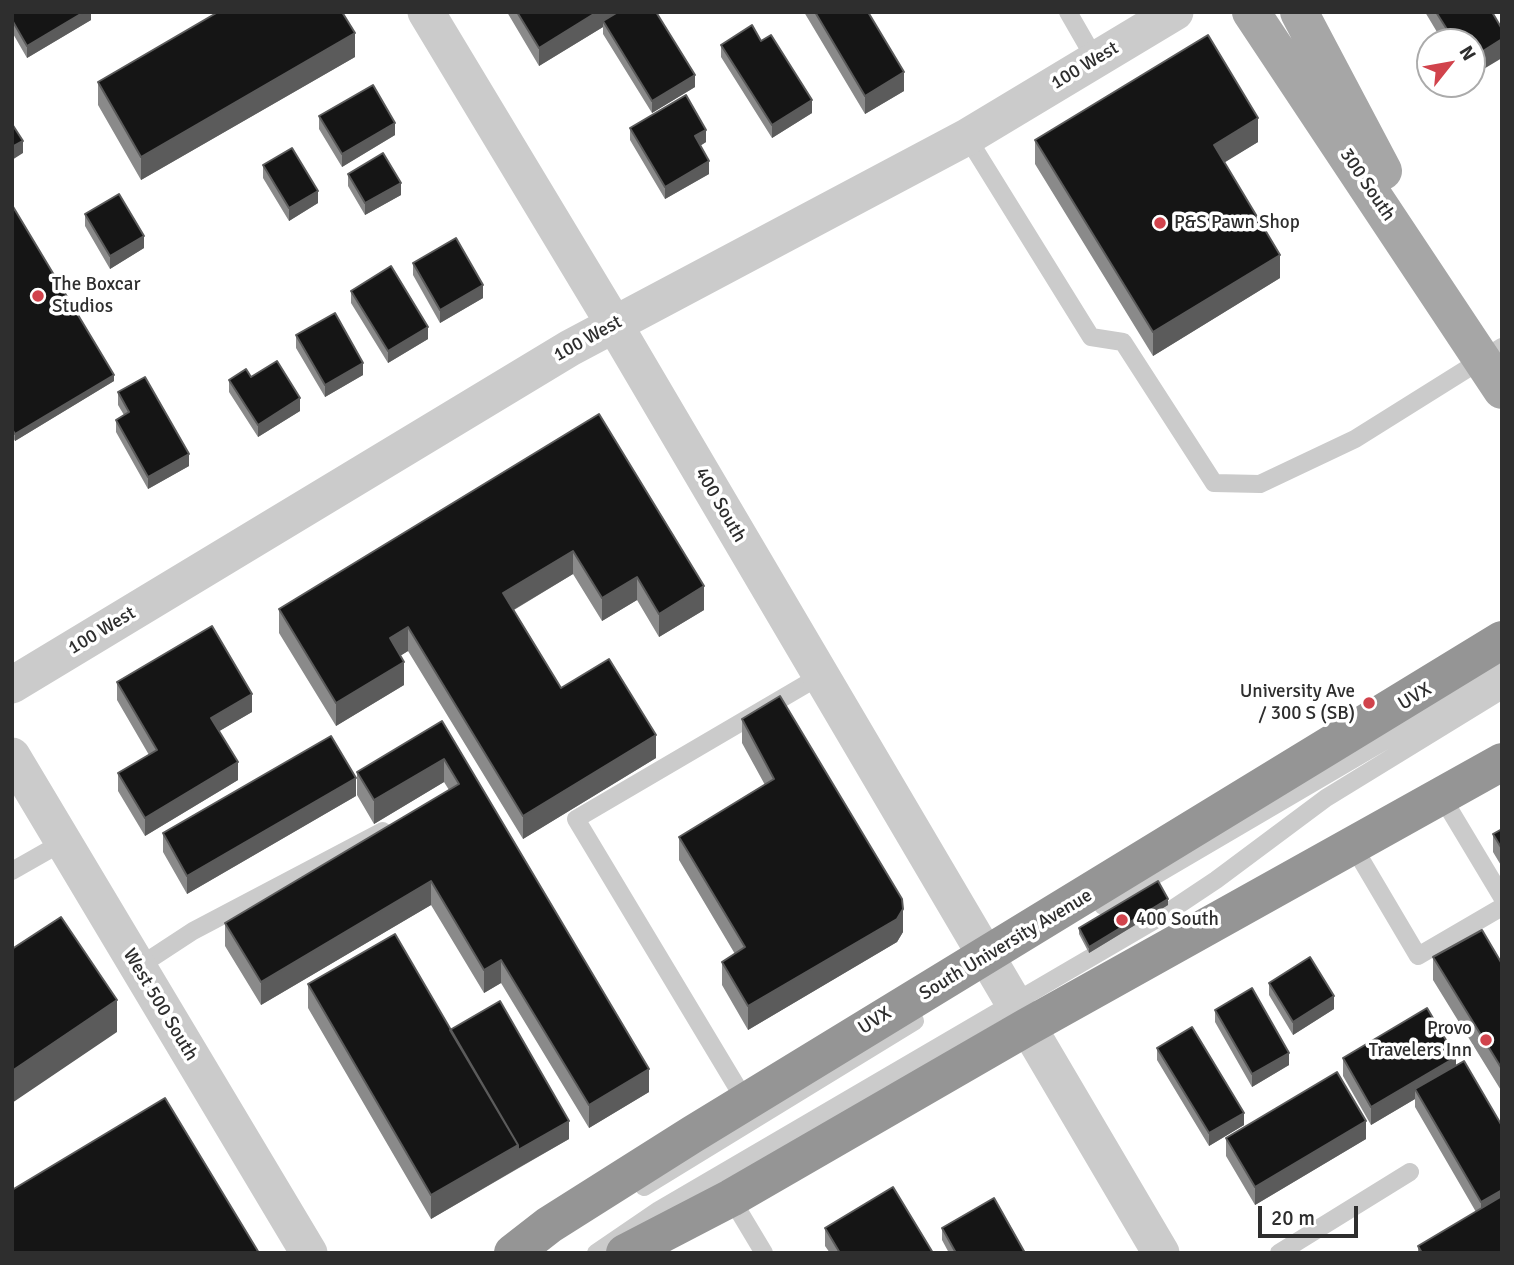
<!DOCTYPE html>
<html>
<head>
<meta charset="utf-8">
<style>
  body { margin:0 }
  #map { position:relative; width:1514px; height:1265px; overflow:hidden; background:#fff; font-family:Signika,sans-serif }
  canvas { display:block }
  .frame { position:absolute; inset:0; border:14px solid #2e2e2e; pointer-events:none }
  .north { position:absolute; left:1416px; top:28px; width:70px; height:70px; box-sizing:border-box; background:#fff; border:2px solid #ababab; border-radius:50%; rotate:59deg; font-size:19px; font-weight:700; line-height:28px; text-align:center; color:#2e2e2e }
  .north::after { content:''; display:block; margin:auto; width:24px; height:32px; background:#d1434c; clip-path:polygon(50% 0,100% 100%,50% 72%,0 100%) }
  .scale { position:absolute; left:1258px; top:1206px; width:100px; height:32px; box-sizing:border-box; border:4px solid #2e2e2e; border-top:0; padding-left:9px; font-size:21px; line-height:24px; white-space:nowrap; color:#2e2e2e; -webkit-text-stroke:5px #fff; paint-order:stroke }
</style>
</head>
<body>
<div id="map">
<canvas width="1514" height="1265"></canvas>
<div class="frame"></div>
<div class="north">N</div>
<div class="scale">20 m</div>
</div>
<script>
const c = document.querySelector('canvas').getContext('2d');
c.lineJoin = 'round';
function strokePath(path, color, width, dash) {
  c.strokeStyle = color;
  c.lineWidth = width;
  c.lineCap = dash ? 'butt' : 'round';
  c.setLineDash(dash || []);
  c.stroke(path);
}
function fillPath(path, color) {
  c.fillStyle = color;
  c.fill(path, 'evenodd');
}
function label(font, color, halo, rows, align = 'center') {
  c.font = font + ' Signika,sans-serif';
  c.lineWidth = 7;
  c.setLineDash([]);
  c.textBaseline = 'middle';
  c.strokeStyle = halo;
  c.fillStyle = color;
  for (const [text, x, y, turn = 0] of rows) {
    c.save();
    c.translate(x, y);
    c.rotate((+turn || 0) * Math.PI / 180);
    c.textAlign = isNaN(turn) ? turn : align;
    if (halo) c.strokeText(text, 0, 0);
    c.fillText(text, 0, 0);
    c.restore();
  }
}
strokePath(new Path2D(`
  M 1068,12 L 1095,59
  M 967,137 L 1091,337 L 1123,342 L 1214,483 L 1260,484 L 1355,439 L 1502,347
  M 1442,797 L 1502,897
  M 1353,846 L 1418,956 L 1502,907
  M 12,871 L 63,842
  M 1103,906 L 1502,672
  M 138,967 L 193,931 L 383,831
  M 746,1102 L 576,819 L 820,676
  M 644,1187 L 915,1021
  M 731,1198 L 764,1253
  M 596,1253 L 659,1210 L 1162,916 L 1216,880 L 1326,798 L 1502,690
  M 1279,1253 L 1410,1172`), '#cbcbcb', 18);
strokePath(new Path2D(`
  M 426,12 L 614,324 L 1161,1253
  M 12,685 L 570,348 L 967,137 L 1175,12
  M 12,756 L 309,1253`), '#cbcbcb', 37);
strokePath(new Path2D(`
  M 1251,12 L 1502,390
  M 1299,12 L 1383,171`), '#a6a6a6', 38);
strokePath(new Path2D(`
  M 513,1253 L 549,1225 L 693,1134 L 1502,640
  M 625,1253 L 731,1198 L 1027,1027 L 1502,762`), '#959595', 38);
fillPath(new Path2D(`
  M 12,12 L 91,12 L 91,20 L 27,58 L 12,32 Z
  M 507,12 L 656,12 L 695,87 L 652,113 L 603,34 L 603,27 L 539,66 Z
  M 804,12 L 868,12 L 904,91 L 865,114 Z
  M 1425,12 L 1492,12 L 1472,42 L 1443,42 Z
  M 761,41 L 812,113 L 772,138 L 721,57 L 721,45 Z
  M 355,57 L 141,180 L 98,105 L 98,82 Z
  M 319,116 L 395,135 L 342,167 L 319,129 Z
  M 630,128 L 706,142 L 700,146 L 709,174 L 665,199 L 630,140 Z
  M 1035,140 L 1258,142 L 1224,162 L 1280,278 L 1153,356 L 1035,164 Z
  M 263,165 L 318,203 L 289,221 L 263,178 Z
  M 348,174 L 401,195 L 365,215 L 348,186 Z
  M 12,205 L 114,381 L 15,441 L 12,436 Z
  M 85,214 L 144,248 L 110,269 L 85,226 Z
  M 413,263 L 483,298 L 440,323 L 413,275 Z
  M 351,291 L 428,339 L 388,363 L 351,303 Z
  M 296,335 L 363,375 L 325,397 L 296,348 Z
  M 251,377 L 300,411 L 258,437 L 229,392 L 229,380 Z
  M 118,392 L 189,466 L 148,489 L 116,432 L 116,420 L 124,415 L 118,405 Z
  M 599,414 L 704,610 L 659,637 L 637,600 L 602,621 L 573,574 L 514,610 L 561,688 L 656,758 L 523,839 L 408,651 L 400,656 L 404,685 L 336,726 L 279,633 L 279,609 Z
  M 117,682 L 252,712 L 219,731 L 238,780 L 145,836 L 118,791 L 118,773 L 149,755 L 117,700 Z
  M 742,719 L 903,932 L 897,942 L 748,1030 L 722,985 L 722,962 L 735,954 L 679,860 L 679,837 L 765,785 L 742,743 Z
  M 442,721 L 649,1092 L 589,1128 L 501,983 L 484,993 L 431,905 L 261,1005 L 225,946 L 225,923 L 449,790 L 444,782 L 374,824 L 357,795 L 357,772 Z
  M 356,796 L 187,894 L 163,852 L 163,833 Z
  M 1502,829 L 1502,867 L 1493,852 L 1493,834 Z
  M 1168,905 L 1089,953 L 1079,934 L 1079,928 Z
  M 1433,957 L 1502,964 L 1502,1092 L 1433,980 Z
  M 1269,983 L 1334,1009 L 1293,1035 L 1269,995 Z
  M 308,984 L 450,1030 L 569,1139 L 431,1219 L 308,1008 Z
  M 1215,1010 L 1289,1065 L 1252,1087 L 1215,1022 Z
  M 1157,1048 L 1244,1125 L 1209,1146 L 1157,1060 Z
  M 1343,1058 L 1456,1065 L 1502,1253 L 1418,1253 L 1418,1246 L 1476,1212 L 1415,1107 L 1415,1099 L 1371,1125 L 1343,1076 Z
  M 1226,1138 L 1366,1139 L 1255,1205 L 1226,1156 Z
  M 825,1228 L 933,1253 L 830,1253 L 825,1246 Z
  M 942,1228 L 1025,1253 L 949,1253 L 942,1240 Z`), '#8a8a8a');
fillPath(new Path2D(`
  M 84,12 L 91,12 L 91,20 L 27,58 L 27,46 Z
  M 597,12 L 627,12 L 603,21 L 603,27 L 539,66 L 539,48 Z
  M 355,33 L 355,57 L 141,180 L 141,157 Z
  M 1502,39 L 1502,58 L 1472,76 L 1472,58 Z
  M 904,72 L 904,91 L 865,114 L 865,96 Z
  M 695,75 L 695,87 L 652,113 L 652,101 Z
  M 812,100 L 812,113 L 772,138 L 772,125 Z
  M 1258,118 L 1258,142 L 1214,169 L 1214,145 Z
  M 395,123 L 395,135 L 342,167 L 342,154 Z
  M 706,130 L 706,142 L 695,149 L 695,136 Z
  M 23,141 L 23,153 L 12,160 L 12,147 Z
  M 709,161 L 709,174 L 665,199 L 665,187 Z
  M 401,183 L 401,195 L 365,215 L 365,203 Z
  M 318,191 L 318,203 L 289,221 L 289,208 Z
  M 144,236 L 144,248 L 110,269 L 110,256 Z
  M 1280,255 L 1280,278 L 1153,356 L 1153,332 Z
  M 483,285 L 483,298 L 440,323 L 440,310 Z
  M 428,327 L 428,339 L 388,363 L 388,351 Z
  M 363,363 L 363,375 L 325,397 L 325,385 Z
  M 114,375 L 114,381 L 15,441 L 15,434 Z
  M 300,398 L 300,411 L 258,437 L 258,425 Z
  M 189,454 L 189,466 L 148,489 L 148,477 Z
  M 573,551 L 573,574 L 503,616 L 503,593 Z
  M 637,577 L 637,600 L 602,621 L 602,598 Z
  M 704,586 L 704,610 L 659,637 L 659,614 Z
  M 408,627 L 408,651 L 390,662 L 390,638 Z
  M 404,662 L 404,685 L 336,726 L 336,703 Z
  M 252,694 L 252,712 L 211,736 L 211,718 Z
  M 656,735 L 656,758 L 523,839 L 523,816 Z
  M 444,759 L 444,782 L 374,824 L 374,800 Z
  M 238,762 L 238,780 L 145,836 L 145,818 Z
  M 356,778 L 356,796 L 187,894 L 187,876 Z
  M 431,881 L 431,905 L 261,1005 L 261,982 Z
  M 1168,899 L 1168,905 L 1089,953 L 1089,947 Z
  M 903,909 L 903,932 L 897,942 L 748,1030 L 748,1006 Z
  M 501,960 L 501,983 L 484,993 L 484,970 Z
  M 1334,996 L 1334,1009 L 1293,1035 L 1293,1022 Z
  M 117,1000 L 117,1032 L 12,1103 L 12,1071 Z
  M 1289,1053 L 1289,1065 L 1252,1087 L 1252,1074 Z
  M 1456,1057 L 1456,1075 L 1415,1089 L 1415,1099 L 1371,1125 L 1371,1107 Z
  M 649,1069 L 649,1092 L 589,1128 L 589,1105 Z
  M 1244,1113 L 1244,1125 L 1209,1146 L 1209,1133 Z
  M 569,1121 L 569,1139 L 518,1168 L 518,1150 Z
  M 1366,1121 L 1366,1139 L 1255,1205 L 1255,1187 Z
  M 518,1145 L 518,1168 L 431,1219 L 431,1195 Z
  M 1502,1190 L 1502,1208 L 1481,1220 L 1481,1202 Z`), '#5b5b5b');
const building = new Path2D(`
  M 12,12 L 84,12 L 27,46 L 12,20 Z
  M 218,12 L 342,12 L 355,33 L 141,157 L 98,82 Z
  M 517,12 L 597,12 L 539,48 Z
  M 618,12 L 656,12 L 695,75 L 652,101 L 603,21 Z
  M 815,12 L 868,12 L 904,72 L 865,96 Z
  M 1436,12 L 1492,12 L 1502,29 L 1502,39 L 1472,58 L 1472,42 L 1455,42 Z
  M 752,25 L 761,41 L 771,35 L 812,100 L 772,125 L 721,45 Z
  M 1208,35 L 1258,118 L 1214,145 L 1280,255 L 1153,332 L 1035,140 Z
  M 373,85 L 395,123 L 342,154 L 319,116 Z
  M 686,95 L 706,130 L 695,136 L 709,161 L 665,187 L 630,128 Z
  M 12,124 L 23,141 L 12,147 Z
  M 292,148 L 318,191 L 289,208 L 263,165 Z
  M 383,153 L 401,183 L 365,203 L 348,174 Z
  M 119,194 L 144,236 L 110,256 L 85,214 Z
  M 12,205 L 114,375 L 15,434 L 12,429 Z
  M 456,238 L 483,285 L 440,310 L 413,263 Z
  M 391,266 L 428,327 L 388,351 L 351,291 Z
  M 335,313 L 363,363 L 325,385 L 296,335 Z
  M 277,361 L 300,398 L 258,425 L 229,380 L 246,369 L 251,377 Z
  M 145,377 L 189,454 L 148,477 L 116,420 L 129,412 L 118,392 Z
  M 599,414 L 704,586 L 659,614 L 637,577 L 602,598 L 573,551 L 503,593 L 561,688 L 609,659 L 656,735 L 523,816 L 408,627 L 390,638 L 404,662 L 336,703 L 279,609 Z
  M 212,626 L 252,694 L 211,718 L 238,762 L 145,818 L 118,773 L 157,750 L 117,682 Z
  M 780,696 L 902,899 L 903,909 L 897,919 L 748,1006 L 722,962 L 745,947 L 679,837 L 774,779 L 742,719 Z
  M 442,721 L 649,1069 L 589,1105 L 501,960 L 484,970 L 431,881 L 261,982 L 225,923 L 459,784 L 444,759 L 374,800 L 357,772 Z
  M 331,736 L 356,778 L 187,876 L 163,833 Z
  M 1502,829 L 1502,849 L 1493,834 Z
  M 1158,881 L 1168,899 L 1089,947 L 1079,928 Z
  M 61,917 L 117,1000 L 12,1071 L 12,949 Z
  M 1482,930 L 1502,964 L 1502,1069 L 1433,957 Z
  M 395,934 L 518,1145 L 431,1195 L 308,984 Z
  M 1310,957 L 1334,996 L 1293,1022 L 1269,983 Z
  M 1252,988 L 1289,1053 L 1252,1074 L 1215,1010 Z
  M 500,1001 L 569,1121 L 518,1150 L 518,1145 L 450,1030 Z
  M 1427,1008 L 1456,1057 L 1371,1107 L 1343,1058 Z
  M 1192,1027 L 1244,1113 L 1209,1133 L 1157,1048 Z
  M 1464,1061 L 1502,1126 L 1502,1190 L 1481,1202 L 1415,1089 Z
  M 1337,1072 L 1366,1121 L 1255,1187 L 1226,1138 Z
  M 165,1098 L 259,1253 L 12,1253 L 12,1190 Z
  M 893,1187 L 933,1253 L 840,1253 L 825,1228 Z
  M 1502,1196 L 1502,1253 L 1422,1253 L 1418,1246 Z
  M 994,1198 L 1025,1253 L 956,1253 L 942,1228 Z`);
fillPath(building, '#151515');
strokePath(building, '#5b5b5b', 2);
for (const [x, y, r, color] of [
  [1160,223,7,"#d1434c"],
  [38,296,7,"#d1434c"],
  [1369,703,7,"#d1434c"],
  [1122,920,7,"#d1434c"],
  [1486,1040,7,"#d1434c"]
]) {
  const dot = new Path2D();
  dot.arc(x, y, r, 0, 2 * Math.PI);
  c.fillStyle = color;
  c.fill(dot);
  strokePath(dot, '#fff', 2.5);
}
label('19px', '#2e2e2e', '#fff', [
  ["100 West",1085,66,-31],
  ["300 South",1367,185,56],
  ["100 West",588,339,-29],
  ["400 South",720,505,60],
  ["100 West",102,631,-31],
  ["UVX",1415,697,-31],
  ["South University Avenue",1006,945,-31],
  ["West 500 South",160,1005,59],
  ["UVX",875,1021,-32]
]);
label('19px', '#2e2e2e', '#fff', [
  ["P&S Pawn Shop",1174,223],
  ["The Boxcar",52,285],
  ["Studios",52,307],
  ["University Ave",1355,692,"right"],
  ["/ 300 S (SB)",1355,714,"right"],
  ["400 South",1136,920],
  ["Provo",1472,1029,"right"],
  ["Travelers Inn",1472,1051,"right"]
], 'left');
</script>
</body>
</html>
